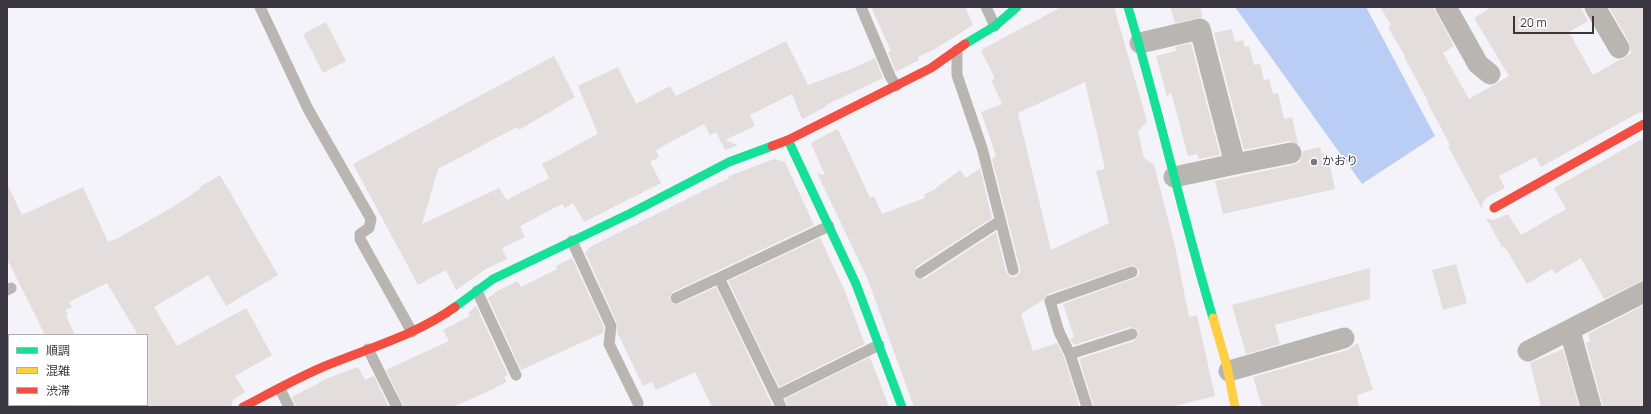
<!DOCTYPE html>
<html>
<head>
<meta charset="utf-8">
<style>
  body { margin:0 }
  #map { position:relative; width:1651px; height:414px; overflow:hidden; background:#f5f3fa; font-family:Manrope,"Noto Sans JP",sans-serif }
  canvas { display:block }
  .frame { position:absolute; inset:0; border:8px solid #393541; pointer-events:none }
  .legend { position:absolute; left:8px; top:334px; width:140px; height:72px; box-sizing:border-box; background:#fff; border:1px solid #b0aeb3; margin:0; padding:5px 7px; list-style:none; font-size:12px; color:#393541 }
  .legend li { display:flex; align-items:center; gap:8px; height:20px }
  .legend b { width:20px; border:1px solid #b0aeb3 }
  .scale { position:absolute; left:1513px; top:16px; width:81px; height:18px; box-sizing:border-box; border:2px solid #393541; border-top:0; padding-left:5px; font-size:12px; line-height:14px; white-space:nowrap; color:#393541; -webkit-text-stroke:3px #fff; paint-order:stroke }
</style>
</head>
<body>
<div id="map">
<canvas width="1651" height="414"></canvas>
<div class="frame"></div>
<ul class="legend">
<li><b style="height:5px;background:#16e098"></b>順調</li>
<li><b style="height:5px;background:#ffcf43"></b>混雑</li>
<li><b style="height:5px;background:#f24e42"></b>渋滞</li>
</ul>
<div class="scale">20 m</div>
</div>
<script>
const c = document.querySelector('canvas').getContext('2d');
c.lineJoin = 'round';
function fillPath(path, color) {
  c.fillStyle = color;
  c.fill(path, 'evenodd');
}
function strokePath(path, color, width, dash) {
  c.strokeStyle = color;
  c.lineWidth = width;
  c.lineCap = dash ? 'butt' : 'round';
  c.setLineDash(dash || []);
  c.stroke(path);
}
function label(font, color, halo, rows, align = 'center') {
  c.font = font + ' Manrope,"Noto Sans JP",sans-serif';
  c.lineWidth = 3;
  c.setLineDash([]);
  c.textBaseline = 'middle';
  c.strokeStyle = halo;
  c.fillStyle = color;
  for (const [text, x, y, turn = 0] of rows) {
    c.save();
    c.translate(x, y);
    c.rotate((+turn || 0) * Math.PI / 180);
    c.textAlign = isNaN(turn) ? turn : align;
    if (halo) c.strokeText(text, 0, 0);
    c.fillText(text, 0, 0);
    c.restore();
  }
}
fillPath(new Path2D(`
  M 1235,7 L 1366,7 L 1435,136 L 1362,184 Z`), '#b9cdf5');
fillPath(new Path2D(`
  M 871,7 L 965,7 L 973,25 L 935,49 L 918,57 L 919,60 L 896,72 L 888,52 L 891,51 Z
  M 1061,7 L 1114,7 L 1147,121 L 1138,132 L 1144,158 L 1154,165 L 1175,246 L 1189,317 L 1197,315 L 1215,396 L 1171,407 L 1094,407 L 1079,359 L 1134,341 L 1137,338 L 1139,332 L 1136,329 L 1130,327 L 1074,345 L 1070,339 L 1074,337 L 1063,304 L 1135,278 L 1139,274 L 1139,270 L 1133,265 L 1048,294 L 1043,300 L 1021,314 L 1033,351 L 1057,343 L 1064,357 L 1079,405 L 1073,407 L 914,407 L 868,280 L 817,173 L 825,175 L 811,144 L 812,142 L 838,129 L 870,198 L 874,196 L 882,214 L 925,198 L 924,194 L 932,191 L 960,170 L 966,178 L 980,168 L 992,218 L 916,267 L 913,274 L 917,279 L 924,279 L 996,232 L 1006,272 L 1011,277 L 1015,277 L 1020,272 L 1020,268 L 992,159 L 996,156 L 981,112 L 1002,104 L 991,80 L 995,79 L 981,50 ZM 1085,82 L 1105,169 L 1096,171 L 1109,223 L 1051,250 L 1018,113 Z
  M 1170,7 L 1200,7 L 1203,17 L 1175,23 Z
  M 1380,7 L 1433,7 L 1454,46 L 1443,53 L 1469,99 L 1509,76 L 1474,18 L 1491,7 L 1580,7 L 1588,21 L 1569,32 L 1593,75 L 1619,60 L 1625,58 L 1631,53 L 1629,42 L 1609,7 L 1644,7 L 1644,112 L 1638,113 L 1541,167 L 1536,157 L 1499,176 L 1505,188 L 1488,197 L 1483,202 L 1482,209 L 1448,146 L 1450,145 L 1427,102 L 1428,101 L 1404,57 L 1405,56 L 1392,34 L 1388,26 L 1391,25 Z
  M 326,22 L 346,61 L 323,73 L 303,34 Z
  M 1232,29 L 1235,42 L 1243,40 L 1245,47 L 1249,46 L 1254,65 L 1260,64 L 1264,80 L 1269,79 L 1273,94 L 1278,93 L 1284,119 L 1292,117 L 1298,144 L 1289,141 L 1244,150 L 1214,33 Z
  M 786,41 L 808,85 L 851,69 L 875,58 L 883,78 L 826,105 L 827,106 L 802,119 L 792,94 L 750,115 L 755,126 L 725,140 L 738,145 L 725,150 L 716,132 L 710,135 L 704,124 L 656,150 L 659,157 L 650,162 L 661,183 L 584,222 L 573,203 L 565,208 L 562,204 L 520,226 L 525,237 L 502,248 L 507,259 L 486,269 L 456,290 L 446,270 L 418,285 L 353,164 L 554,56 L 575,97 L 519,130 L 517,127 L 438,169 L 422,224 L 499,188 L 507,200 L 549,178 L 542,164 L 598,134 L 578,86 L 618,67 L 636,104 L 670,86 L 676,96 Z
  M 1191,43 L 1220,155 L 1199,159 L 1197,154 L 1188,156 L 1171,92 L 1167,97 L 1156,56 L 1176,51 L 1175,47 Z
  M 1644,138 L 1644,280 L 1604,299 L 1581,258 L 1555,274 L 1552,269 L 1527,284 L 1504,246 L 1502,247 L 1486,218 L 1494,220 L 1508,214 L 1521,235 L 1566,209 L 1554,188 Z
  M 1320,147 L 1322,154 L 1327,153 L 1335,189 L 1223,214 L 1215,181 L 1293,165 L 1299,162 L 1302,156 L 1303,151 Z
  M 774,159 L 785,162 L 814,225 L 673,292 L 669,298 L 672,303 L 679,304 L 716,287 L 773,407 L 712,407 L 695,372 L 656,390 L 652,382 L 643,386 L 617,332 L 617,323 L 585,252 L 589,250 L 588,248 L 729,178 L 728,177 L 734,174 Z
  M 220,175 L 278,275 L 226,306 L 208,275 L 154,307 L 177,346 L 246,308 L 272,355 L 235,376 L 245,392 L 233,400 L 231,407 L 147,407 L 147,335 L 138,335 L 107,283 L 69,302 L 72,307 L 65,310 L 68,314 L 66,315 L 75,335 L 45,335 L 7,259 L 7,184 L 22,215 L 83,187 L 108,242 L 112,240 L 113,241 L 171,208 L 200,189 L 199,187 Z
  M 820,238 L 844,289 L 865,344 L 779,387 L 728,281 Z
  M 572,258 L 604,327 L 603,333 L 521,370 L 488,298 L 499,290 L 518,281 L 521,287 L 557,269 L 556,266 Z
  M 1456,264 L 1467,303 L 1443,310 L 1432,270 Z
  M 1370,268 L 1370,299 L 1275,325 L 1280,344 L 1246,354 L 1232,305 Z
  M 1644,305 L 1644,407 L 1603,407 L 1586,343 L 1590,341 L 1588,334 Z
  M 476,306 L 508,375 L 504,377 L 507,381 L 491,390 L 453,407 L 404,407 L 386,370 L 449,341 L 443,330 L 470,316 L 468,313 Z
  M 1358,343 L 1373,390 L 1357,395 L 1359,407 L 1262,407 L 1253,377 L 1347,350 Z
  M 1563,349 L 1579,407 L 1541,407 L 1530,363 Z
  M 870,357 L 889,407 L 788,407 L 785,399 Z
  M 358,367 L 365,380 L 374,376 L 389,407 L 296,407 L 292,397 L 328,378 Z`), '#e3dddc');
strokePath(new Path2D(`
  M 260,7 L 308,109 L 371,219 L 369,228 L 360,234 L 360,239 L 412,332
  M 861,7 L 890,76 L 896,86
  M 986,7 L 995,26
  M 957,50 L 957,75 L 982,148 L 1013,270
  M 829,226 L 719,278 L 776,396 L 879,345
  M 572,241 L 611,326 L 609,344 L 638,403
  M 920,273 L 1000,221
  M 7,290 L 11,288
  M 477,291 L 516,375
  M 676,298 L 719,278
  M 368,349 L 397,407
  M 1070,354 L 1132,334
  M 280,389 L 289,407
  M 776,396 L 781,407
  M 1087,407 L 1070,354 L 1059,332 L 1050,301 L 1132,272`), '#b9b6b1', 11);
strokePath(new Path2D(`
  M 1446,7 L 1478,64 L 1490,74
  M 1595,7 L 1619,48
  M 1140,43 L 1200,29 L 1235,164 L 1174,177
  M 1235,164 L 1291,153
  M 1570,331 L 1591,407
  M 1528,351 L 1644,292
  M 1229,371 L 1344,338`), '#b9b6b1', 21);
strokePath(new Path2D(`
  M 1128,7 C 1159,110 1182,215 1213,318
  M 965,44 L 995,26 L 1017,7
  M 788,140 L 856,284 L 902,407
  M 455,307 L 493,279 L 631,213 L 729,162 L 772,146`), '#16e098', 9);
strokePath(new Path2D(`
  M 1213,318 L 1227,366 L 1235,407`), '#ffcf43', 9);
strokePath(new Path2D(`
  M 772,146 L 788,140 L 931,68 L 965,44
  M 1494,208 L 1644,124
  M 243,407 C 270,393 297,378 325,366 C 369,348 416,335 455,307`), '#f24e42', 9);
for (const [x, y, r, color] of [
  [1314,162,4,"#7b7882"]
]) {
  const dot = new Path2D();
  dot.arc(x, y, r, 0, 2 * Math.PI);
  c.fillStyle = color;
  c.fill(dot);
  strokePath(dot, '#fff', 1.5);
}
label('12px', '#393541', '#fff', [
  ["かおり",1322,162]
], 'left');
</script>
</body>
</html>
